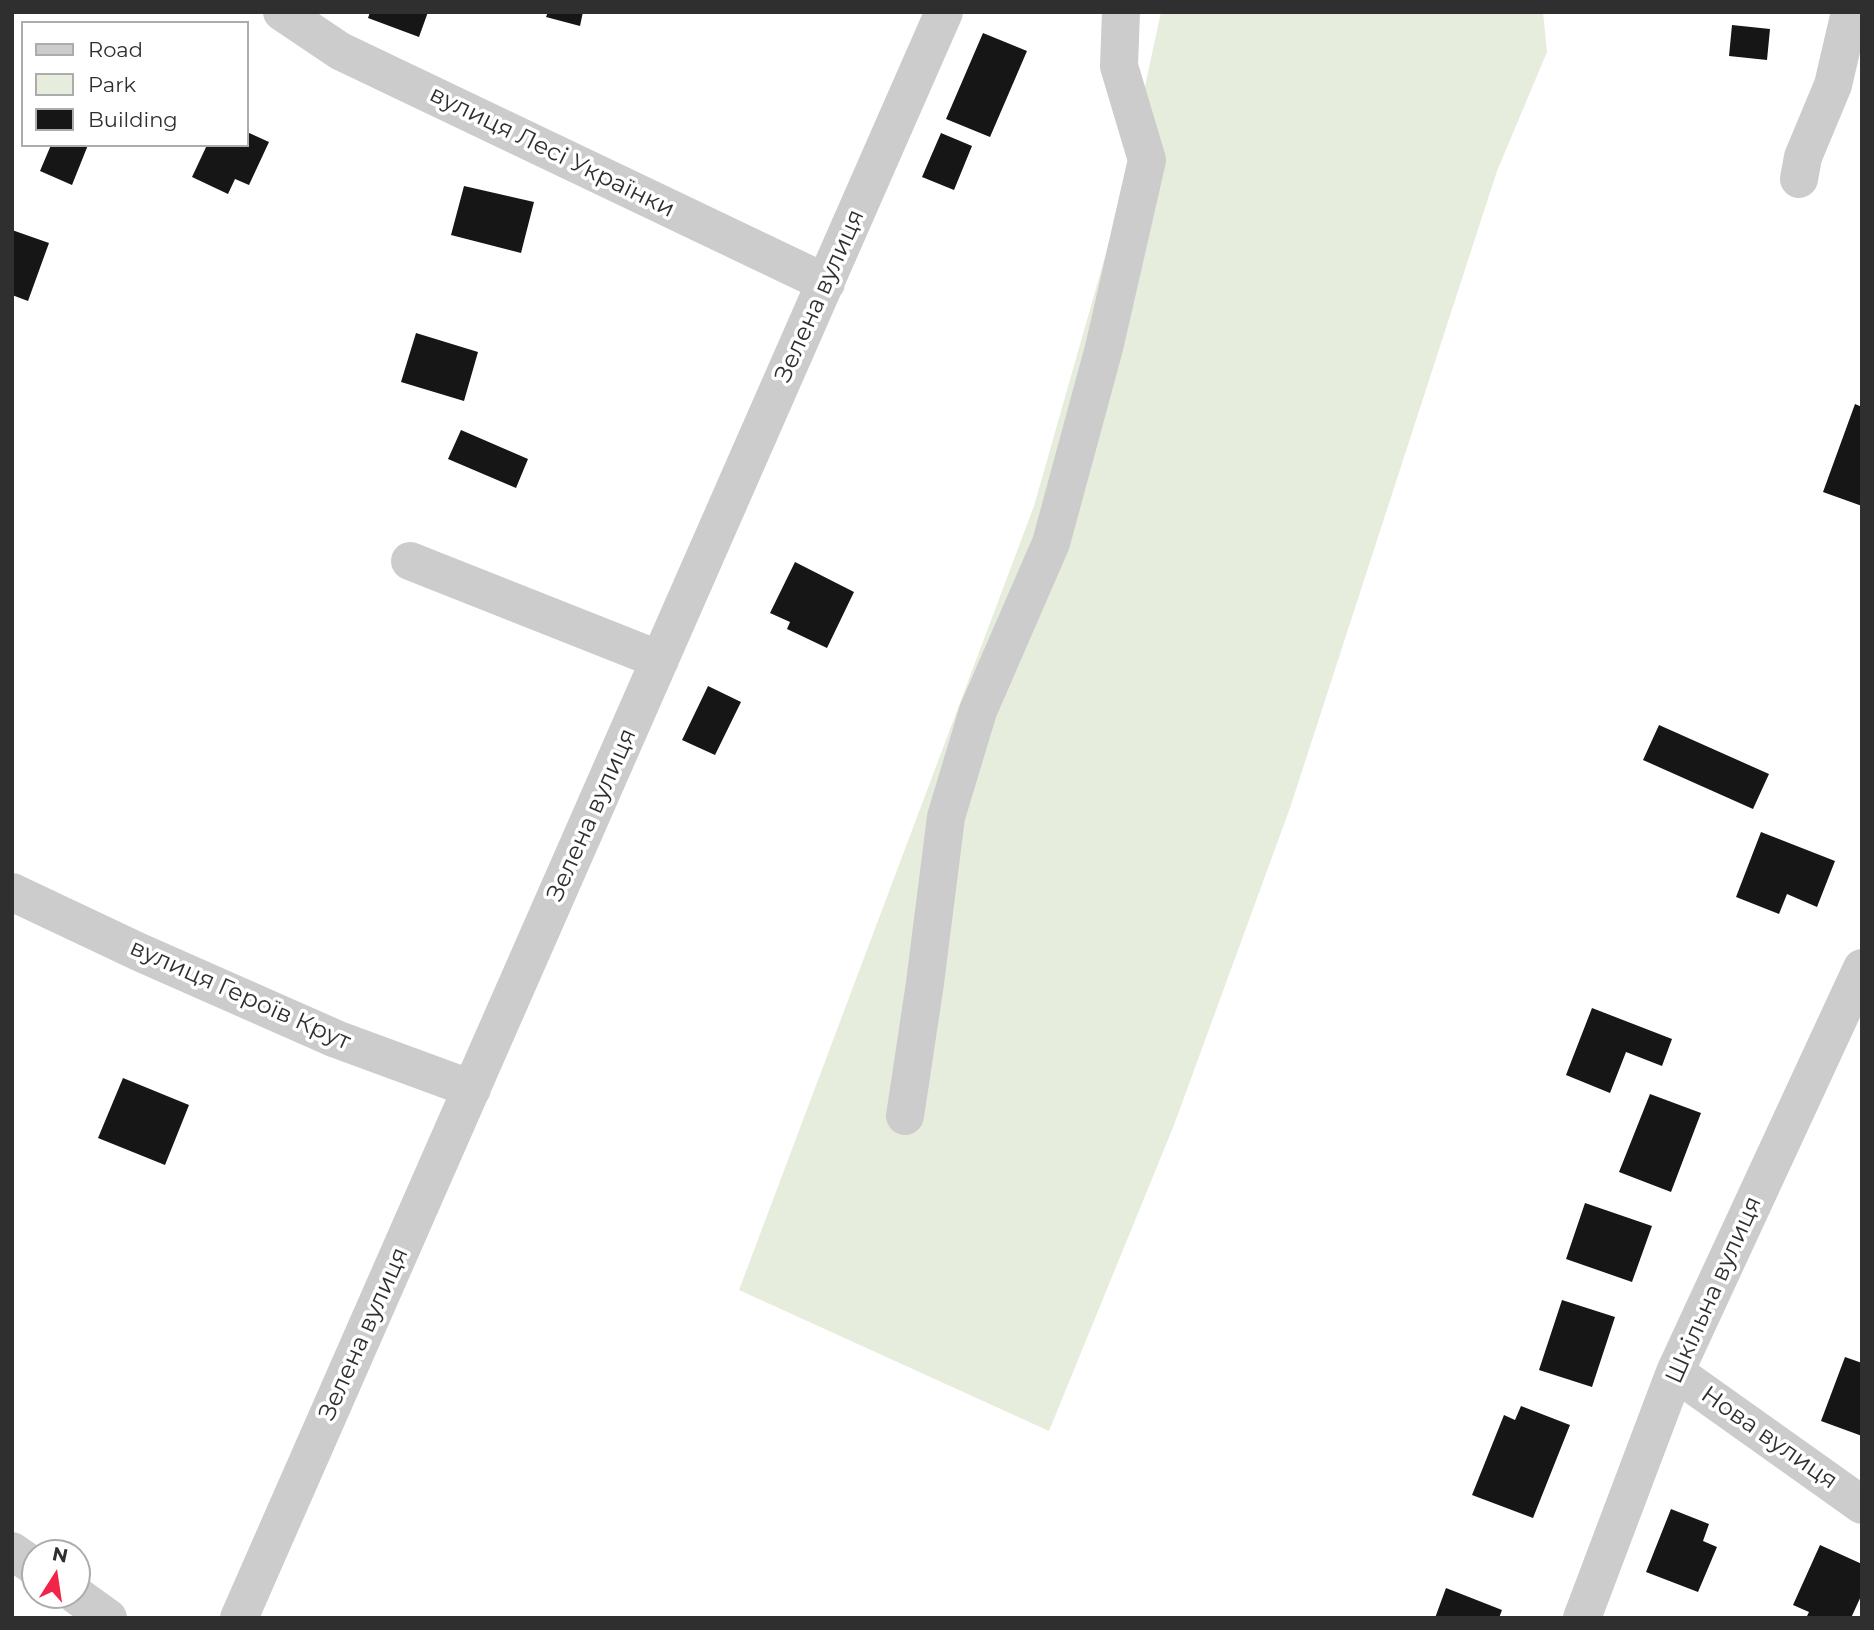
<!DOCTYPE html>
<html>
<head>
<meta charset="utf-8">
<style>
  body { margin:0 }
  #map { position:relative; width:1874px; height:1630px; overflow:hidden; background:#fff; font-family:Montserrat,sans-serif }
  canvas { display:block }
  .frame { position:absolute; inset:0; border:14px solid #2f2f2f; pointer-events:none }
  .legend { position:absolute; left:21px; top:21px; width:228px; height:126px; box-sizing:border-box; background:#fff; border:2px solid #acacac; margin:0; padding:9px 12px; list-style:none; font-size:21px; color:#2f2f2f }
  .legend li { display:flex; align-items:center; gap:14px; height:35px }
  .legend b { width:35px; border:2px solid #acacac }
  .north { position:absolute; left:21px; top:1539px; width:70px; height:70px; box-sizing:border-box; background:#fff; border:2px solid #acacac; border-radius:50%; rotate:12deg; font-size:19px; font-weight:700; line-height:28px; text-align:center; color:#2f2f2f }
  .north::after { content:''; display:block; margin:auto; width:24px; height:32px; background:#f22549; clip-path:polygon(50% 0,100% 100%,50% 72%,0 100%) }
</style>
</head>
<body>
<div id="map">
<canvas width="1874" height="1630"></canvas>
<div class="frame"></div>
<ul class="legend">
<li><b style="height:9px;background:#ccc"></b>Road</li>
<li><b style="height:19px;background:#e7eddc"></b>Park</li>
<li><b style="height:19px;background:#161616"></b>Building</li>
</ul>
<div class="north">N</div>
</div>
<script>
const c = document.querySelector('canvas').getContext('2d');
c.lineJoin = 'round';
function fillPath(path, color) {
  c.fillStyle = color;
  c.fill(path, 'evenodd');
}
function strokePath(path, color, width, dash) {
  c.strokeStyle = color;
  c.lineWidth = width;
  c.lineCap = dash ? 'butt' : 'round';
  c.setLineDash(dash || []);
  c.stroke(path);
}
function label(font, color, halo, rows, align = 'center') {
  c.font = font + ' Montserrat,sans-serif';
  c.lineWidth = 7;
  c.setLineDash([]);
  c.textBaseline = 'middle';
  c.strokeStyle = halo;
  c.fillStyle = color;
  for (const [text, x, y, turn = 0] of rows) {
    c.save();
    c.translate(x, y);
    c.rotate((+turn || 0) * Math.PI / 180);
    c.textAlign = isNaN(turn) ? turn : align;
    if (halo) c.strokeText(text, 0, 0);
    c.fillText(text, 0, 0);
    c.restore();
  }
}
fillPath(new Path2D(`
  M 1161,12 L 1543,12 L 1547,52 L 1497,171 L 1290,808 L 1174,1125 L 1049,1431 L 739,1290 L 1034,506 L 1118,211 Z`), '#e7eddc');
fillPath(new Path2D(`
  M 370,12 L 428,12 L 419,37 L 368,18 Z
  M 548,12 L 583,12 L 580,26 L 546,17 Z
  M 1732,25 L 1770,29 L 1767,60 L 1729,56 Z
  M 983,33 L 1027,51 L 990,137 L 946,119 Z
  M 247,132 L 269,142 L 249,185 L 235,179 L 228,194 L 192,177 L 207,145 L 247,145 Z
  M 941,133 L 972,146 L 954,190 L 922,177 Z
  M 51,145 L 88,145 L 72,185 L 40,171 Z
  M 464,186 L 534,202 L 521,253 L 451,235 Z
  M 12,230 L 49,243 L 28,301 L 12,295 Z
  M 416,333 L 478,352 L 464,401 L 401,382 Z
  M 1855,404 L 1862,407 L 1862,506 L 1823,492 Z
  M 461,430 L 528,459 L 516,488 L 448,459 Z
  M 795,562 L 854,592 L 827,648 L 787,629 L 790,622 L 770,613 Z
  M 708,686 L 741,702 L 715,755 L 682,740 Z
  M 1659,725 L 1769,774 L 1753,809 L 1643,760 Z
  M 1761,832 L 1835,861 L 1817,907 L 1787,894 L 1779,914 L 1736,897 Z
  M 1592,1008 L 1672,1039 L 1662,1066 L 1626,1052 L 1610,1093 L 1566,1075 Z
  M 123,1078 L 189,1105 L 165,1165 L 98,1138 Z
  M 1650,1094 L 1701,1113 L 1671,1192 L 1619,1172 Z
  M 1585,1203 L 1652,1226 L 1632,1282 L 1566,1259 Z
  M 1562,1300 L 1615,1317 L 1592,1387 L 1539,1370 Z
  M 1845,1357 L 1862,1363 L 1862,1436 L 1821,1421 Z
  M 1521,1406 L 1570,1425 L 1533,1518 L 1472,1495 L 1504,1415 L 1515,1420 Z
  M 1671,1509 L 1709,1524 L 1703,1541 L 1717,1547 L 1698,1592 L 1646,1572 Z
  M 1820,1545 L 1862,1564 L 1862,1594 L 1851,1618 L 1806,1618 L 1809,1612 L 1793,1605 Z
  M 1446,1588 L 1502,1610 L 1499,1618 L 1435,1618 Z`), '#161616');
strokePath(new Path2D(`
  M 282,12 L 340,51 L 826,283
  M 1799,179 L 1803,157 L 1833,85 L 1850,12
  M 410,561 L 660,660
  M 12,892 L 139,952 L 336,1039 L 472,1089
  M 905,1116 L 925,983 L 946,817 L 978,711 L 1051,543 L 1104,348 L 1147,160 L 1119,66 L 1121,12
  M 1675,1372 L 1862,1505
  M 12,1551 L 35,1567
  M 76,1595 L 108,1618
  M 239,1618 L 944,12
  M 1582,1618 L 1675,1372 L 1862,968`), '#ccc', 38);
label('24px', '#2f2f2f', '#fff', [
  ["вулиця Лесі Українки",552,152,26],
  ["Зелена вулиця",820,296,-66],
  ["Зелена вулиця",592,815,-66],
  ["вулиця Героїв Крут",240,995,24],
  ["Шкільна вулиця",1714,1290,-66],
  ["Зелена вулиця",364,1334,-66],
  ["Нова вулиця",1769,1438,35]
]);
</script>
</body>
</html>
